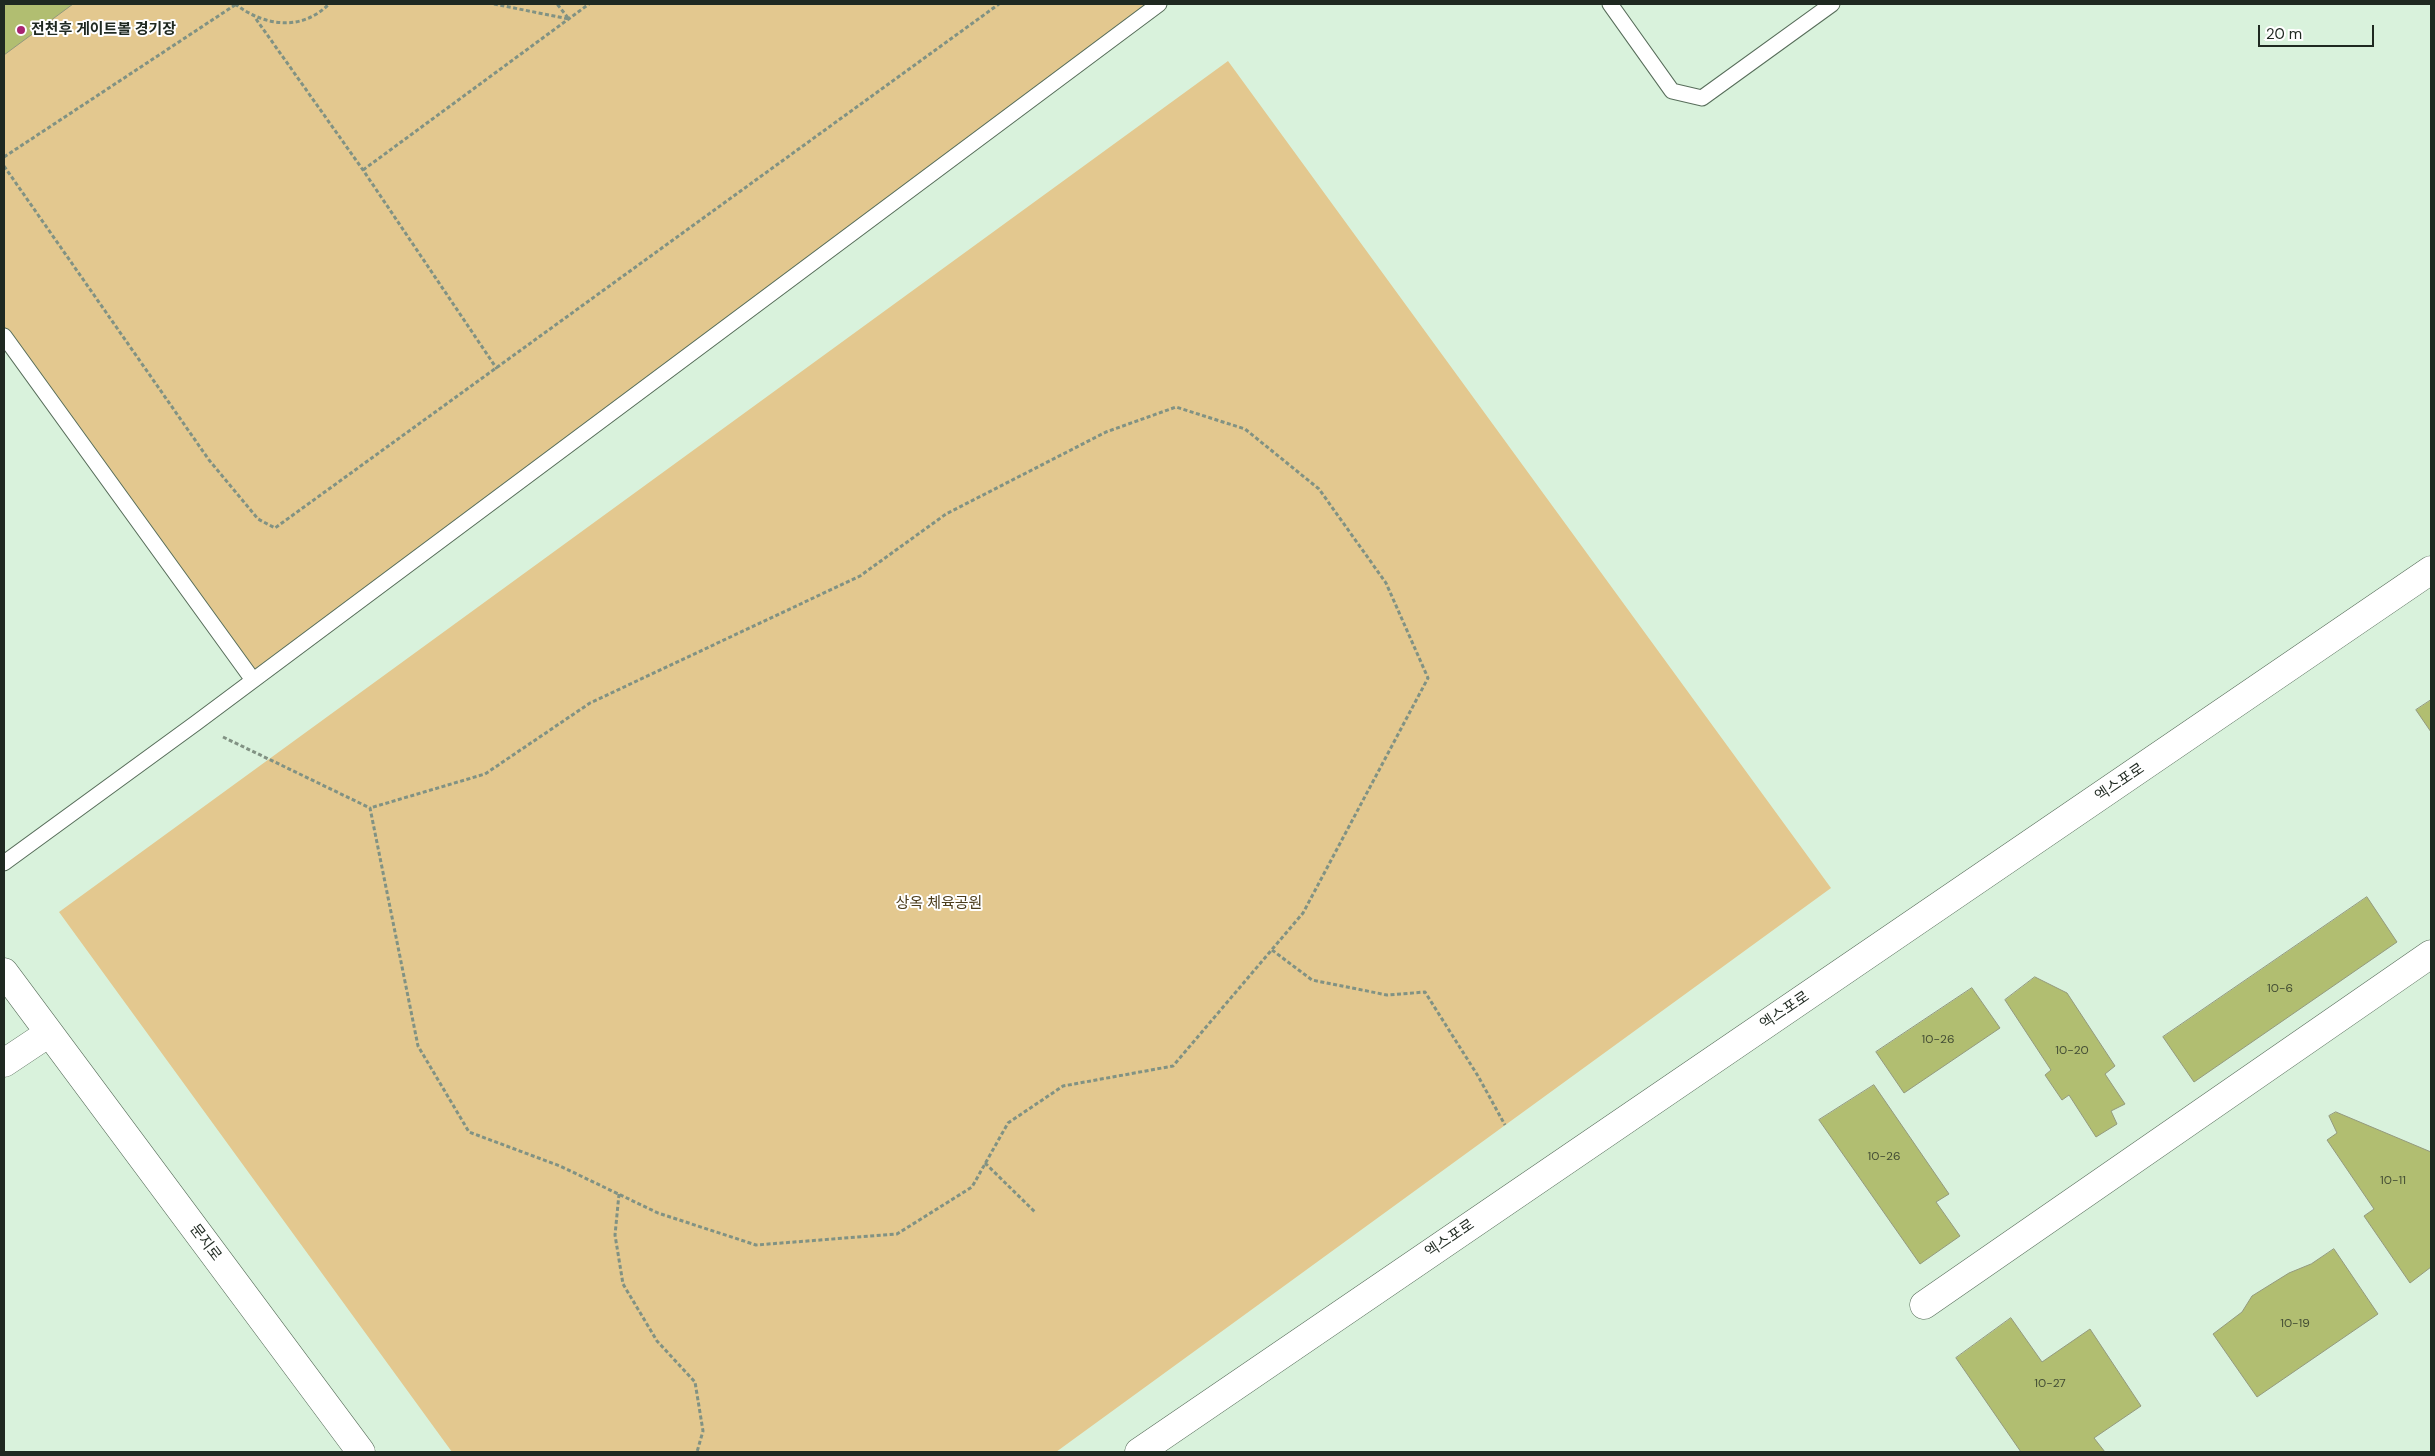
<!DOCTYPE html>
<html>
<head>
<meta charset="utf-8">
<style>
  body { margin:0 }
  #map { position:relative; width:2435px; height:1456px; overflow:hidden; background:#d9f2dc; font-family:"DM Sans",sans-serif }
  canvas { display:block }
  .frame { position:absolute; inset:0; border:5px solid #1f2921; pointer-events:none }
  .scale { position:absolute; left:2258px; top:25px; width:116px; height:22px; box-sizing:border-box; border:2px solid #1f2921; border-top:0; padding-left:6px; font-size:15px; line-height:18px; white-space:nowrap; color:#1f2921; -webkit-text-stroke:4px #fff; paint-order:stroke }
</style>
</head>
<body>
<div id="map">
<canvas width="2435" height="1456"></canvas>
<div class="frame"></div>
<div class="scale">20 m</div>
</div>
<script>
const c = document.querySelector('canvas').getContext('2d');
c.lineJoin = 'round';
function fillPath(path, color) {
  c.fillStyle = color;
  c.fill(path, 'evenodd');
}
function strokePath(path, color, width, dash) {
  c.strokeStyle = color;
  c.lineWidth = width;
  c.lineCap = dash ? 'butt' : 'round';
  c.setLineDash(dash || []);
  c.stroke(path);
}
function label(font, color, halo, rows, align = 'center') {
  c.font = font + ' "DM Sans","Noto Sans KR",sans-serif';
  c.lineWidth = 4;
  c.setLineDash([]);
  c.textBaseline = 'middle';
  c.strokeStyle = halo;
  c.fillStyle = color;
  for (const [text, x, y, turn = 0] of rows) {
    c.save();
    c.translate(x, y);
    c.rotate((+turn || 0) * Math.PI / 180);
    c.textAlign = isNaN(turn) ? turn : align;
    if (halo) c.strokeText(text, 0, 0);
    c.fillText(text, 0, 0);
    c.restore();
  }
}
fillPath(new Path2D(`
  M 4,4 L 1165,4 L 253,680 L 4,335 Z
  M 1228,61 L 1831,888 L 1056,1452 L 452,1452 L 59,912 Z`), '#e3c88f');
const building = new Path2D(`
  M 4,4 L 73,4 L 4,55 Z
  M 2431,700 L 2431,732 L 2416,710 Z
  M 2367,897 L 2397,942 L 2194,1082 L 2163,1037 Z
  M 2035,977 L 2067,993 L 2115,1066 L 2105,1074 L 2125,1104 L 2111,1111 L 2117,1124 L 2096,1137 L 2069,1095 L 2062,1100 L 2045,1075 L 2051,1070 L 2005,1000 Z
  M 1972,988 L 2000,1028 L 1904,1093 L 1876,1052 Z
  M 1874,1085 L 1949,1194 L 1936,1202 L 1960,1236 L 1920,1264 L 1819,1120 Z
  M 2336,1112 L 2431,1152 L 2431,1267 L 2410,1283 L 2364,1216 L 2374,1209 L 2327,1140 L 2337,1133 L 2329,1116 Z
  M 2334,1249 L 2378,1314 L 2257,1397 L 2213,1334 L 2242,1312 L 2252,1296 L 2289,1273 L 2311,1264 Z
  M 2011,1318 L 2042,1362 L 2090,1329 L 2141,1406 L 2094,1438 L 2105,1452 L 2021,1452 L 1956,1358 Z`);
fillPath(building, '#b1be71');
strokePath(building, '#93997d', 1);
const lane = new Path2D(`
  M 1610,4 L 1672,91 L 1702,98 L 1832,4
  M 4,336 L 253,680
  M 4,863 L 196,723 L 1159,4`);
const street = new Path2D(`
  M 4,972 L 361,1452
  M 4,1063 L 49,1033
  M 1924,1305 L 2431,954`);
const secondary = new Path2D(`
  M 1139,1452 L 2431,570`);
strokePath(lane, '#576d5a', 17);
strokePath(street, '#576d5a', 29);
strokePath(secondary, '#576d5a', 29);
strokePath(new Path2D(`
  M 235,4 C 264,26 301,32 329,4
  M 494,4 L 569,19 L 557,4
  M 256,19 L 363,170 L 497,369
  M 4,157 L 235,5
  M 4,166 L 209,460 L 258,519 L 275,528 L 999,4
  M 363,170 L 589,4
  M 223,737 L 370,808 L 418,1046 L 469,1132 L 560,1166 L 658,1213 L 756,1245 L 897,1234 L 972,1187 L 1008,1123 L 1063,1086 L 1173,1066 L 1303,913 L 1428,678 L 1386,583 L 1319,489 L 1245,429 L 1176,407 L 1106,432 L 946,514 L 860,576 L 590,703 L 485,774 L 370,808
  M 1272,950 L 1312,980 L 1387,995 L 1425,992 L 1478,1076 L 1505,1125
  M 985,1163 L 1036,1213
  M 619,1194 L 615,1235 L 623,1284 L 657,1341 L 695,1382 L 703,1431 L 697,1452`), '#819283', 3, [4, 2.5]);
strokePath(lane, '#fff', 15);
strokePath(street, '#fff', 28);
strokePath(secondary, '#fff', 28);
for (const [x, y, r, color] of [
  [21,30,5,"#a82571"]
]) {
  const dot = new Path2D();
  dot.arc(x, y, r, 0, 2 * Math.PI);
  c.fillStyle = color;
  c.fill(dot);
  strokePath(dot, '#fff', 2);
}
label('12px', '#444e35', null, [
  ["10-6",2280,989],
  ["10-26",1938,1040],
  ["10-20",2072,1051],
  ["10-26",1884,1157],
  ["10-11",2393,1181],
  ["10-19",2295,1324],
  ["10-27",2050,1384]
]);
label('bold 15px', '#1f2921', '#fff', [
  ["전천후 게이트볼 경기장",31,30]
], 'left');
label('15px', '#1f2921', '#fff', [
  ["엑스포로",2120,783,-34],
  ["엑스포로",1785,1011,-34],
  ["엑스포로",1450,1239,-34],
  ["문지로",205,1243,53]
]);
label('15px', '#4b3c1b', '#fff', [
  ["상옥 체육공원",939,904]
]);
</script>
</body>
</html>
